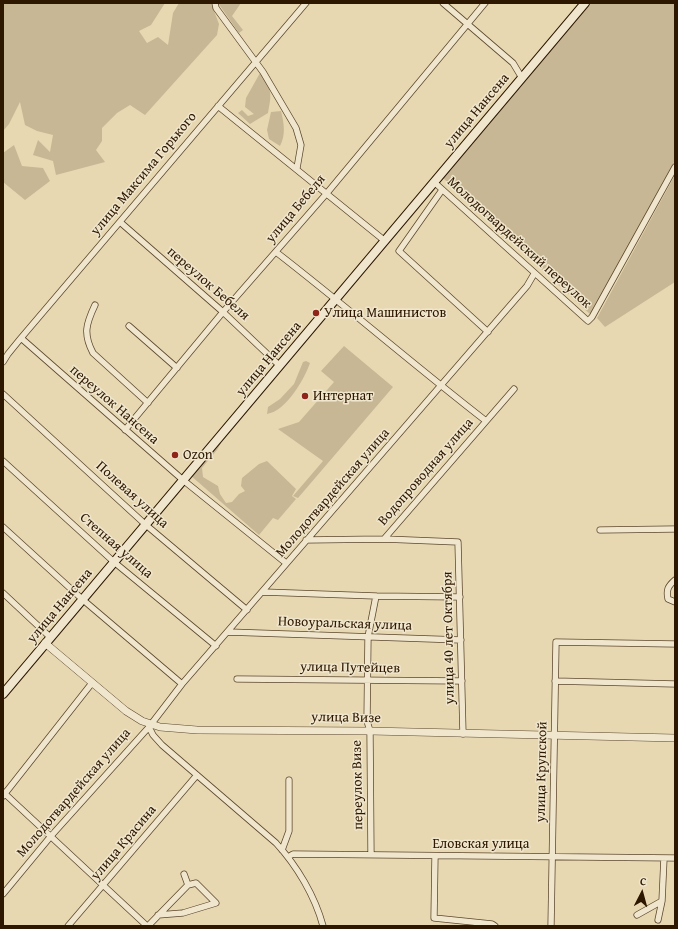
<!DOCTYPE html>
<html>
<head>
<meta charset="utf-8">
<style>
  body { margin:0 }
  #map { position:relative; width:678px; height:929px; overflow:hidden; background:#e7d8b2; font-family:"Gentium Book Plus",serif }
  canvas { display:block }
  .frame { position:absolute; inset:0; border:4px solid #2e1701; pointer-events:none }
  .north { position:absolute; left:622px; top:873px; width:40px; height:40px; -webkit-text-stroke:3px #efe6cd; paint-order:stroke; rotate:6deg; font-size:11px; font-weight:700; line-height:16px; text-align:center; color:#2e1701 }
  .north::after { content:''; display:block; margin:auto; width:14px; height:18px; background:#2e1701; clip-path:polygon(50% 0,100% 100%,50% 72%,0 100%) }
</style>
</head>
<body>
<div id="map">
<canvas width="678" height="929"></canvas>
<div class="frame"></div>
<div class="north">С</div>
</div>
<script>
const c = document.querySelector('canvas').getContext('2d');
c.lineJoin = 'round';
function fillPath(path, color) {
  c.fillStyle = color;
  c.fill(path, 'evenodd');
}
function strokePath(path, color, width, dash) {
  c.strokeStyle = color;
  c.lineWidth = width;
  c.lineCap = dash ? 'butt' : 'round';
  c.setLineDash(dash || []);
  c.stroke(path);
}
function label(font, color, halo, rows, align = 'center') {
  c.font = font + ' "Gentium Book Plus",serif';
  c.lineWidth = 3;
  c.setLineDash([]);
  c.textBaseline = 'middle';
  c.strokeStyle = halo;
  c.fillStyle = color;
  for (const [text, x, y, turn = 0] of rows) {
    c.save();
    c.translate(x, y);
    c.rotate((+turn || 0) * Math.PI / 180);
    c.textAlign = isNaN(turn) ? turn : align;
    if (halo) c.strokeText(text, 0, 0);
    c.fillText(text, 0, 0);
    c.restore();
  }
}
fillPath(new Path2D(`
  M 3,3 L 165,3 L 151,25 L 139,31 L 147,43 L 158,37 L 168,45 L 173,13 L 179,3 L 211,3 L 219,24 L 217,35 L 145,115 L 130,105 L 117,113 L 102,128 L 102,141 L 96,150 L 105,162 L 56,175 L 53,161 L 33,155 L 38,140 L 50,152 L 53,135 L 37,131 L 25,125 L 20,102 L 9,124 L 3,131 Z
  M 218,3 L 241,3 L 232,16 L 243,30 L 239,33 Z
  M 590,3 L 675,3 L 675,160 L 591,315 L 443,178 Z
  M 260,73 C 272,91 272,92 268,113 L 250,124 L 238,113 L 242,110 L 248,116 L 254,114 L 245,107 L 246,98 Z
  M 281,111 C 284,123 286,135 280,146 L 269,139 L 267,130 L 271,112 Z
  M 14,145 L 22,166 L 43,168 L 50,181 L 25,200 L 3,182 L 3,153 Z
  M 675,175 L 675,282 L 605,327 L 597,318 Z
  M 344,346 L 393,387 L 298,498 L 293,496 L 323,461 L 278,429 L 299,422 L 334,382 L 321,371 Z
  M 306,361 L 310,363 C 304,380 286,411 267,414 L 268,407 L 280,399 L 294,384 L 303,362 Z
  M 220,440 L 221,443 L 217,450 L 202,468 L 203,477 L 218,486 L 220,494 L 226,503 L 232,502 L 239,494 L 245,491 L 241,486 L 242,478 L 259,464 L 267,461 L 296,489 L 292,496 L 296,499 L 278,520 L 273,518 L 259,535 L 190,475 Z`), '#c8b794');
const minor = new Path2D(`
  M 215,3 L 216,8 L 263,72 L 296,128 L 301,145 L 297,168
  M 443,3 L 513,63 L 522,78
  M 218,106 L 385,241
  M 434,182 L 588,321 L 592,317 L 675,167
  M 442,190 L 399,251 L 488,332
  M 120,222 L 223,312 L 280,366
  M 276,252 C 347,307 415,366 486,421
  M 95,305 C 86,324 83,334 93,353 L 148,403
  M 129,326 L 177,368
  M 21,338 L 183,480 L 286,563
  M 3,362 L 8,354 L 21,338 L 306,3
  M 3,394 L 146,525 L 247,610
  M 125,430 L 223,312 L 327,193 L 485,3
  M 3,461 L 114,562 L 216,646
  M 3,527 L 82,599 L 182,684
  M 600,530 L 675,529
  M 384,539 L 514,389
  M 306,540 L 384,539 L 458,542 L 463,734
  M 675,580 C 668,586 666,590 668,599 L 675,602
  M 263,592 L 376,596 L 460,597
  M 3,593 L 50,637
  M 228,632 L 461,640
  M 237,679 L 462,681
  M 555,681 L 675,684
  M 3,792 L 147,926
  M 3,796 L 92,683
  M 282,850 L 289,831 L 289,780
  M 371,855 L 370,731 L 367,721 L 368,637 L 376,596
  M 435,856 L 434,918 L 492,924 L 495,926
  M 288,857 L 293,854 L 675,858
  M 3,894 L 51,836 L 149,727
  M 158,915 L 183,913 L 216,903 L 196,883 L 188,885
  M 637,915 L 662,901 L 664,858
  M 658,920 L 662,901
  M 68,926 L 197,775
  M 148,926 L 188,885 L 184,874
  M 323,926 C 315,896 297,866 276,843 L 162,745 L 153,735 L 149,727 L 182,684 L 527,286 L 534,274
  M 551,926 L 556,642 L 675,644`);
const tertiary = new Path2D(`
  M 45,643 L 126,711 L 142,721 L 160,727 L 197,730 L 370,731 L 675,738`);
const secondary = new Path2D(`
  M 3,694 L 585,3`);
strokePath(minor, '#5c472d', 7);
strokePath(tertiary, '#5c472d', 8);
strokePath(secondary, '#2e1701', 10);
strokePath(minor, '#efe6cd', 5.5);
strokePath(tertiary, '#efe6cd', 7);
strokePath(secondary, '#efe6cd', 8);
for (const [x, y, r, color] of [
  [316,313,4,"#8f2418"],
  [305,396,4,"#8f2418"],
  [175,455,4,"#8f2418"]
]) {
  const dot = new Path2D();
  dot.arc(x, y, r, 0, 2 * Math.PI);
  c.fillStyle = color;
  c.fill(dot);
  strokePath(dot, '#efe6cd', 1.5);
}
label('14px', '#2e1701', '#efe6cd', [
  ["улица Нансена",477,111,-50],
  ["улица Максима Горького",144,174,-50],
  ["улица Бебеля",296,209,-50],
  ["Молодогвардейский переулок",519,243,42],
  ["переулок Бебеля",208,284,41],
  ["улица Нансена",269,359,-50],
  ["переулок Нансена",114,405,41],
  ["Водопроводная улица",426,472,-49],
  ["Молодогвардейская улица",333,493,-49],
  ["Полевая улица",132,495,42],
  ["Степная улица",116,546,41],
  ["улица Нансена",60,606,-50],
  ["Новоуральская улица",345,624,2],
  ["улица 40 лет Октября",449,638,-91],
  ["улица Путейцев",350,668,1],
  ["улица Визе",346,718,1],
  ["улица Крупской",542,772,-89],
  ["переулок Визе",358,785,-91],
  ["Молодогвардейская улица",74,793,-49],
  ["улица Красина",124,843,-50],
  ["Еловская улица",481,844]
]);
label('14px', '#2e1701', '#efe6cd', [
  ["Улица Машинистов",324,313],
  ["Интернат",313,396],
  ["Ozon",183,455]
], 'left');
</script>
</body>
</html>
